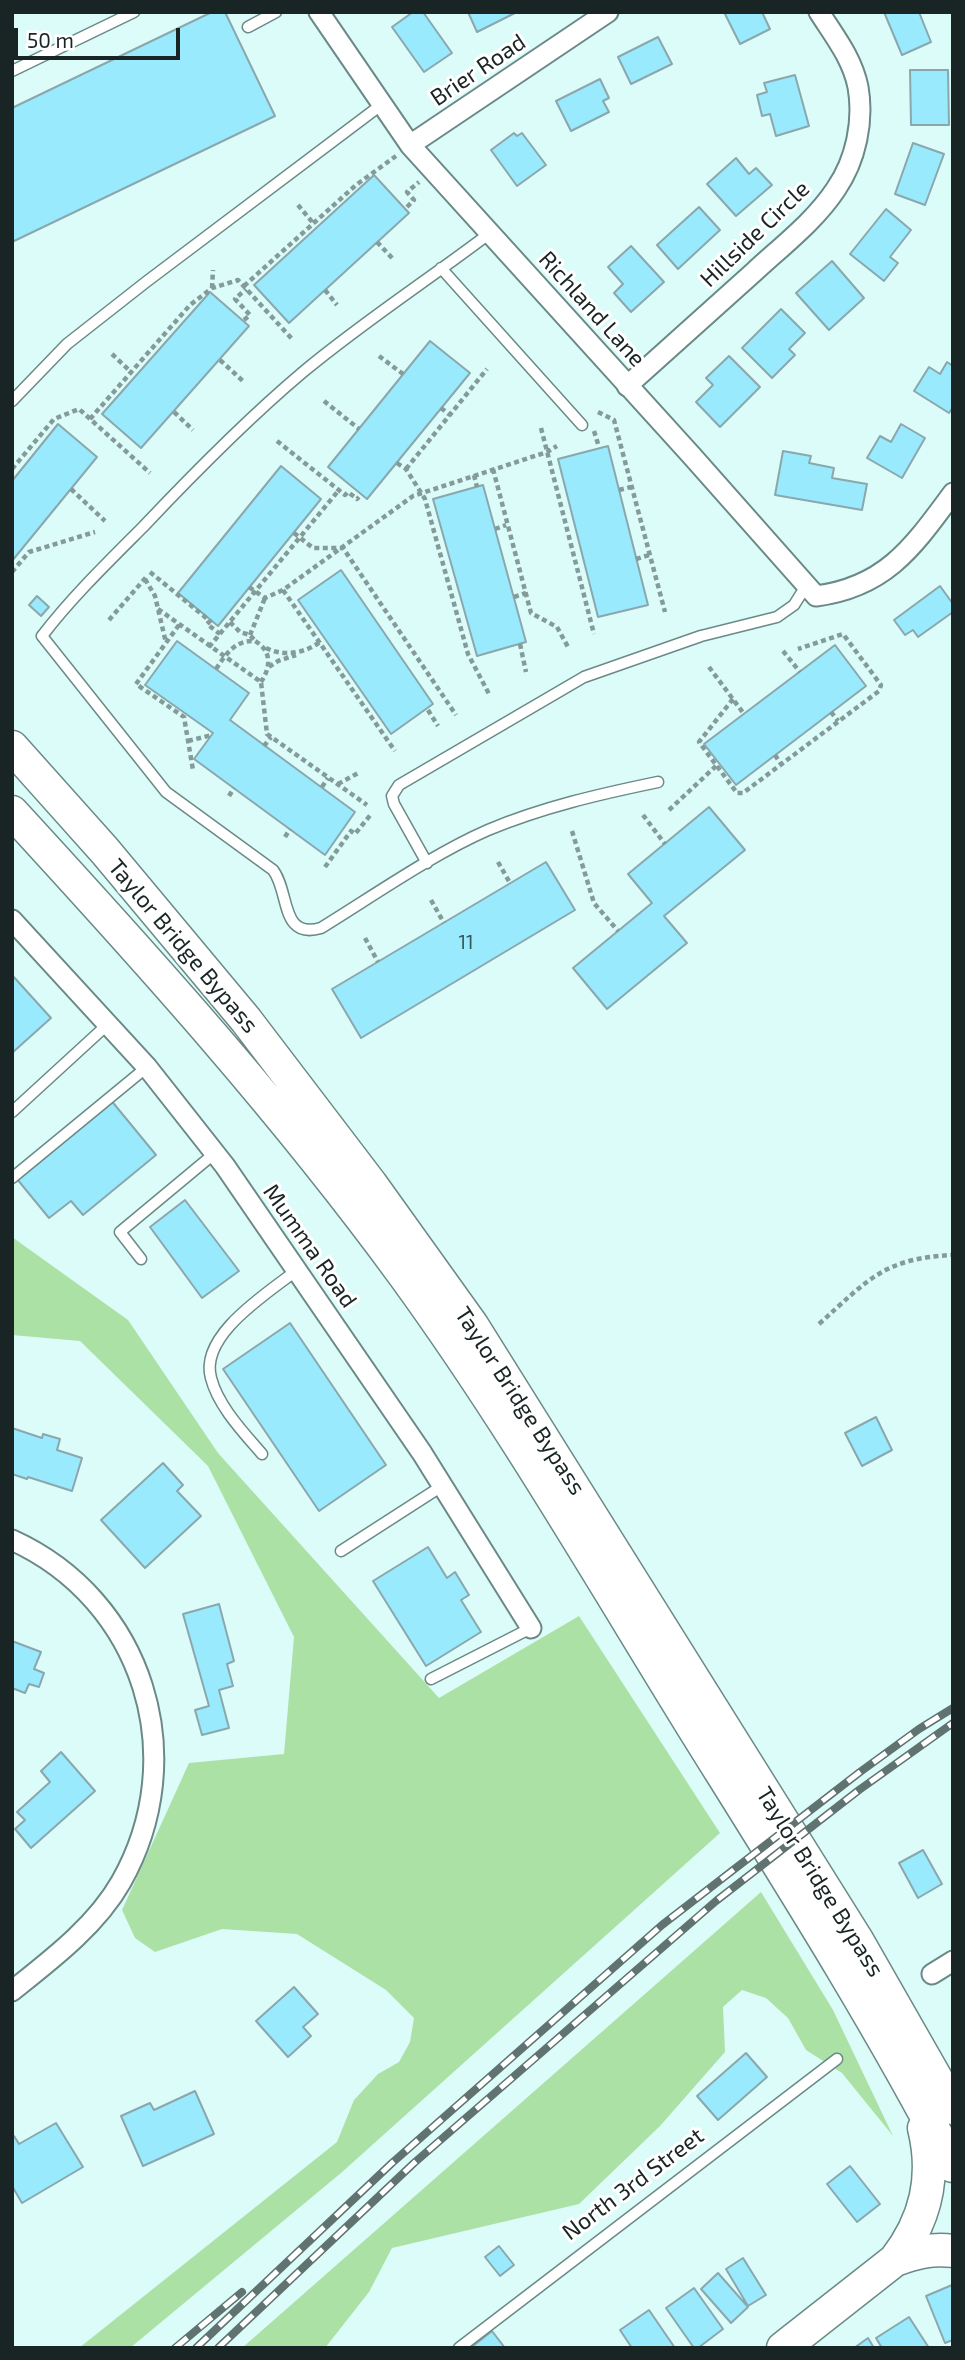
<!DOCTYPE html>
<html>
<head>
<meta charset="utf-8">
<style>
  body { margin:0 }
  #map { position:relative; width:965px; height:2360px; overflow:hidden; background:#dcfcf9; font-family:"Exo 2",sans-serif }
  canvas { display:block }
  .frame { position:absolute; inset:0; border:14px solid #192524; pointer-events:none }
  .scale { position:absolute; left:14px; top:28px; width:166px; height:32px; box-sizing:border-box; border:4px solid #192524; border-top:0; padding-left:9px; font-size:21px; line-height:24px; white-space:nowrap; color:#192524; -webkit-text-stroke:5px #fff; paint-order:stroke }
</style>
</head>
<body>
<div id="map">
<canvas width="965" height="2360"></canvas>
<div class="frame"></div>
<div class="scale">50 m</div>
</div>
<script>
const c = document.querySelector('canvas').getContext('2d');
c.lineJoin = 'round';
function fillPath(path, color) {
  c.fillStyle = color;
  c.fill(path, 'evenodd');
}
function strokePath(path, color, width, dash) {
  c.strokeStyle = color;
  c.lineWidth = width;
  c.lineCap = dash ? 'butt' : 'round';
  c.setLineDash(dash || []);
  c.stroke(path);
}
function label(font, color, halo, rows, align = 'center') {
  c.font = font + ' "Exo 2",sans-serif';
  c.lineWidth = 6;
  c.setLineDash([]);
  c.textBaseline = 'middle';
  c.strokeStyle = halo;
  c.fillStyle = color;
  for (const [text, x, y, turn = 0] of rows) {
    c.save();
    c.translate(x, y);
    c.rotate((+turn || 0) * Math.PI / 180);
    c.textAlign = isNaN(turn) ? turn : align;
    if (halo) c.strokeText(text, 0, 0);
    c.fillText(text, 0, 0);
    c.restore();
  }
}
fillPath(new Path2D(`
  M 12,1237 L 128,1320 L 218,1453 L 439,1698 L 579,1616 L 720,1833 L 341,2173 L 130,2348 L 79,2348 L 337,2142 L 354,2100 L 378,2074 L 399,2062 L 410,2042 L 414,2018 L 386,1990 L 297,1934 L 222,1929 L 155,1952 L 135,1938 L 122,1910 L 189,1763 L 284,1754 L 294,1637 L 208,1466 L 80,1341 L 12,1335 Z
  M 761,1892 L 833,2010 L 893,2136 L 842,2073 L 806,2050 L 788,2018 L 766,1998 L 742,1990 L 723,2007 L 725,2052 L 660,2126 L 579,2204 L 392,2248 L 369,2292 L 325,2348 L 242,2348 Z`), '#ace1a5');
const building = new Path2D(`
  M 212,12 L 225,12 L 275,116 L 12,242 L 12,108 Z
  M 413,12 L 423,12 L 452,53 L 424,72 L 392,27 Z
  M 468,12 L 515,12 L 515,13 L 477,32 Z
  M 724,12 L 762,12 L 770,29 L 740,44 Z
  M 884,12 L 919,12 L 931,42 L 902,55 Z
  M 658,37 L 672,64 L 631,84 L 618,57 Z
  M 910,70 L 948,70 L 949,125 L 911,125 Z
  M 795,75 L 809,126 L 776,136 L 770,114 L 762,116 L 757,95 L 767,92 L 764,83 Z
  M 600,79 L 609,98 L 603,101 L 609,112 L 571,131 L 556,101 Z
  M 514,133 L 517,136 L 522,133 L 546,165 L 517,186 L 491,150 Z
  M 913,143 L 944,154 L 925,205 L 895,194 Z
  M 736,158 L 749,174 L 756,168 L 772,185 L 736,216 L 707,184 Z
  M 374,175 L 409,213 L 289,323 L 254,285 Z
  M 699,207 L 720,230 L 678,269 L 657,245 Z
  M 886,209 L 911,230 L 890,257 L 898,263 L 884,281 L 850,254 Z
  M 631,246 L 664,282 L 631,312 L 614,293 L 623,284 L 608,267 Z
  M 832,261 L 864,298 L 829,330 L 796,293 Z
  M 210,292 L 249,326 L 141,448 L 102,414 Z
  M 781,309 L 805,333 L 789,349 L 795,355 L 772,378 L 742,348 Z
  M 430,341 L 470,373 L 367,499 L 328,467 Z
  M 729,356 L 760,387 L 720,427 L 696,402 L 713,385 L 706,378 Z
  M 947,362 L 953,366 L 953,407 L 949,413 L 914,391 L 929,367 L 940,374 Z
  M 58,424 L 97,457 L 12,561 L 12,481 Z
  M 901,424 L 925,438 L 902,478 L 867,458 L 880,436 L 891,442 Z
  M 608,446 L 648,605 L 598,617 L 558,459 Z
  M 783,451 L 811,456 L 809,463 L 834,468 L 832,478 L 867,484 L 862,510 L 775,495 Z
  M 281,466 L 321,499 L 218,626 L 178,593 Z
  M 483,485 L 526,642 L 477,656 L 433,499 Z
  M 341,570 L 433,704 L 391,734 L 298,600 Z
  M 940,586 L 953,604 L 953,612 L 918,637 L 913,630 L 905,635 L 894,620 Z
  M 37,596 L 49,607 L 41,616 L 29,605 Z
  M 177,641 L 249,693 L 230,720 L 355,812 L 325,855 L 194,759 L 213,733 L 145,685 Z
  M 835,645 L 866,686 L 736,785 L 704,744 Z
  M 709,807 L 745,850 L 664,916 L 687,943 L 607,1009 L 573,968 L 652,903 L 628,874 Z
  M 546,862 L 575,910 L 361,1038 L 332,989 Z
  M 12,975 L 51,1018 L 12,1053 Z
  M 110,1099 L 156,1155 L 83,1215 L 71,1201 L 49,1218 L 17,1179 Z
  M 185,1200 L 239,1271 L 202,1298 L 150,1227 Z
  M 290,1323 L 386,1465 L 319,1511 L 223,1369 Z
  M 876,1417 L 892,1450 L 862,1466 L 845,1433 Z
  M 12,1428 L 42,1438 L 43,1434 L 60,1439 L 57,1450 L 82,1458 L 72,1491 L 28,1477 L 27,1479 L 12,1474 Z
  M 163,1463 L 183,1485 L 177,1491 L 201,1516 L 145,1568 L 101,1520 Z
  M 428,1547 L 447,1578 L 455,1572 L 469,1595 L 461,1600 L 481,1632 L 426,1666 L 373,1581 Z
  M 219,1604 L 234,1661 L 227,1664 L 233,1686 L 219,1690 L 229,1728 L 202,1735 L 195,1710 L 209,1706 L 183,1614 Z
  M 12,1641 L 41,1652 L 34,1669 L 44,1673 L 39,1687 L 29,1684 L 25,1693 L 12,1688 Z
  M 61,1752 L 95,1791 L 31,1848 L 15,1829 L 25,1820 L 17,1812 L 50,1782 L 41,1771 Z
  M 923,1850 L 942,1884 L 918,1898 L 899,1863 Z
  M 294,1987 L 318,2014 L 303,2027 L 311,2036 L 288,2057 L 256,2021 Z
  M 746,2053 L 767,2077 L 718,2120 L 697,2096 Z
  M 195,2091 L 214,2134 L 143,2166 L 121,2116 L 150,2103 L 154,2110 Z
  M 56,2123 L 83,2167 L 22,2203 L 12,2186 L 12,2137 L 14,2136 L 19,2144 Z
  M 850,2166 L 880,2204 L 857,2222 L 827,2184 Z
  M 499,2246 L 514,2265 L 500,2276 L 485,2257 Z
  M 743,2258 L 766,2295 L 748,2306 L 726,2269 Z
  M 718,2273 L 748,2307 L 731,2323 L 701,2289 Z
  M 952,2285 L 953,2340 L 945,2343 L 926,2296 Z
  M 694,2288 L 723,2329 L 698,2348 L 694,2348 L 666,2308 Z
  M 649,2310 L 675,2348 L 632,2348 L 620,2330 Z
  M 909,2317 L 929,2348 L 882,2348 L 876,2338 Z
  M 492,2331 L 505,2348 L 475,2348 L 473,2346 Z
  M 868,2338 L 874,2348 L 854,2348 Z`);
fillPath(building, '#99eafc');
strokePath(building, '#8aa7ae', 2);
const service = new Path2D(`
  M 248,27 L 276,12
  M 12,71 L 134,12
  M 490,233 C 428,280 363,322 303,372 C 246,420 194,473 143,527 C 108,562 72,597 42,636 L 166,792 L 273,870 C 290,892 280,940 321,928 C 373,896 433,854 488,830 C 543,807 600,794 658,782
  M 441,268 L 582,425
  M 12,401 L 67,344 L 146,282 L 381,105
  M 427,863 L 394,804 L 392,796 L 399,785 L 584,677 L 701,636 L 777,617 L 794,605 L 806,586
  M 12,1112 L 108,1024
  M 12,1178 L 147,1067
  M 141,1259 L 120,1232 L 215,1153
  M 262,1454 C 244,1433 218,1406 211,1378 C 199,1335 268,1293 297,1270
  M 341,1551 L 442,1486
  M 431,1679 L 531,1628
  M 459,2348 L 837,2059`);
const minor = new Path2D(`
  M 319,12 L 410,145 L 692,456 L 816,596 C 886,587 913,547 953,493
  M 410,145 L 608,12
  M 627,386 C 669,348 712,310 754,272 C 782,246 815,221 836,189 C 856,160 864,121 858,87 C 852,58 835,37 819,12
  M 12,920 L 147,1067 L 225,1166 L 422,1453 L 531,1628
  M 12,1540 C 144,1600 192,1757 121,1882 C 96,1926 51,1960 12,1991
  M 932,1974 L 953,1961`);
const primary = new Path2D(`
  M 12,747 L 105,851 L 246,1020 L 371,1184 L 472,1325 L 857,1940 L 953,2108
  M 12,812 C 149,961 284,1111 404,1275 C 511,1422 603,1582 699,1737 C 787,1878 876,2018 953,2166
  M 895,2260 C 914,2253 932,2248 953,2251
  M 783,2348 L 895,2260 C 926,2220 936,2177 924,2128`);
strokePath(service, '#6b8986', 13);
strokePath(minor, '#6b8986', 23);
strokePath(primary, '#6b8986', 35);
strokePath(new Path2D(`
  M 298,205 L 313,223
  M 407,207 L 414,200 L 407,192 L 419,182
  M 377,242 L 394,260
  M 244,286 L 356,185 L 396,156
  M 212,288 L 213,270
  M 325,290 L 337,305
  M 244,320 L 250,315 L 235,299 L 246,289
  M 112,354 L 131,372
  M 379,356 L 403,374
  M 220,360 L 244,382
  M 324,401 L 359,429
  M 441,408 L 450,415
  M 174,412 L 193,430
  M 598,412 L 614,420 L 665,612
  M 90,419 L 190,305 L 212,288 L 238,280 L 293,340
  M 541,428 L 594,634
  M 594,431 L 599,447
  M 277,441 L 345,495 L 348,492 L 357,499 L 359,497
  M 397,463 L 406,469 L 425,499 L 468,654 L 489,694
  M 12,469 L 54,419 L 79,409 L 150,473
  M 406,469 L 487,369
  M 493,469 L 531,613 L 557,627 L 568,647
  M 474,475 L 477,487
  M 71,489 L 105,521
  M 619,490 L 631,487
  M 495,529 L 506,525
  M 294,533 L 313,548 L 343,548 L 456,715
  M 636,559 L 649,555
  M 12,572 L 29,552 L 95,532
  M 150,572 L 210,621 L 207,624 L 220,634
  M 145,579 L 155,596 L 166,643
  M 249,587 L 265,598 L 283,590 L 413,496 L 547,452 L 557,446
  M 283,590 L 395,751
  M 514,597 L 526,593
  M 158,609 L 261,682 L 267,734 L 367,805
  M 109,620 L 148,575
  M 230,622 L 240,632 L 250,635 L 255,641
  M 179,625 L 136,684 L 184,717 L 193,770
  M 250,635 L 265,598
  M 520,644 L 526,672
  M 209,647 L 339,490
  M 266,648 C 284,657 305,653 320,642
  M 783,651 L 800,672
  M 269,667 L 278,661 L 296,655
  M 709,667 L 744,714
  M 216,669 C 226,654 235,640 255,641 C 272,651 271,667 261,682
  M 733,699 L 699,742 L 737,793 L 743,793 L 879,691 L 881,685 L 843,634 L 798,649
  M 428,710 L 438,726
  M 831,712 L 838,721
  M 188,741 L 212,735
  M 264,746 L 271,737
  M 775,755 L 781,764
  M 338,784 L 360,772
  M 322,787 L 328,778
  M 229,796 L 234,788
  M 669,810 L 716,766
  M 643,815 L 665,844
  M 572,831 L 594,903 L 618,931
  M 285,837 L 290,829
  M 498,862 L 510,883
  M 325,867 L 351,831 L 355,834 L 372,813
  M 431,900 L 444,923
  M 365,938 L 378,962
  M 819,1324 C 868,1280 884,1258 953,1255`), '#849b99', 4.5, [5, 3.5]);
strokePath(service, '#fff', 10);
strokePath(minor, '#fff', 19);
strokePath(primary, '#fff', 32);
const rail = new Path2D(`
  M 175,2348 L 242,2292
  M 196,2348 L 392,2163 L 662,1925 L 860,1772 L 919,1729 L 953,1708
  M 218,2348 L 414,2163 L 716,1901 L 859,1790 L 953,1723`);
strokePath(rail, '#607371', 8);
strokePath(rail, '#fff', 5, [16]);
label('19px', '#39565a', null, [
  ["11",466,943]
]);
label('23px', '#192524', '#fff', [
  ["Brier Road",478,70,-34],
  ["Hillside Circle",755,234,-44],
  ["Richland Lane",592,309,48],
  ["Taylor Bridge Bypass",183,946,50],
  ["Mumma Road",310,1246,55],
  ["Taylor Bridge Bypass",520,1401,57],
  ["Taylor Bridge Bypass",820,1882,58],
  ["North 3rd Street",633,2184,-37]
]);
</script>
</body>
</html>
